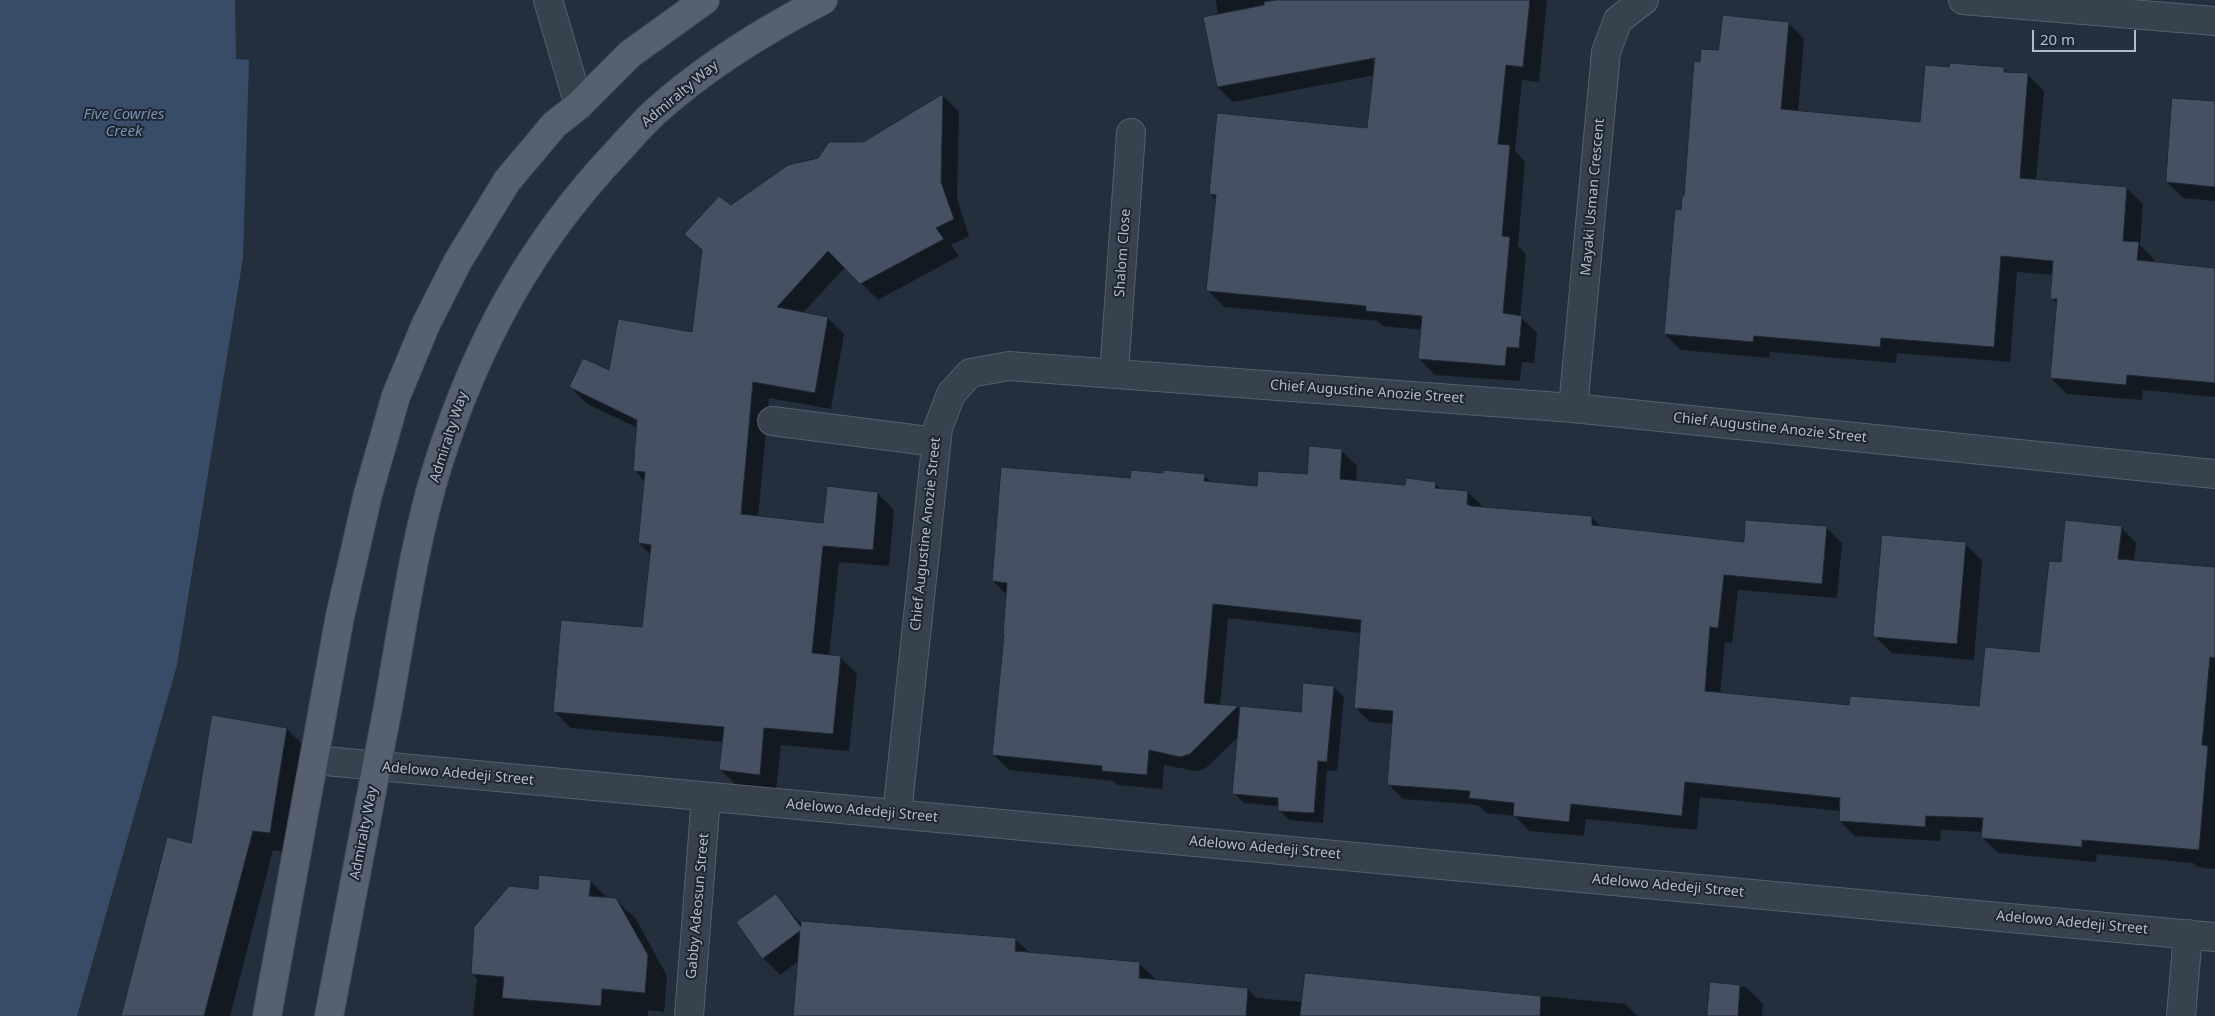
<!DOCTYPE html>
<html>
<head>
<meta charset="utf-8">
<style>
  body { margin:0 }
  #map { position:relative; width:2215px; height:1016px; overflow:hidden; background:#242f3e; font-family:"Noto Sans",sans-serif }
  canvas { display:block }
  .scale { position:absolute; left:2032px; top:30px; width:104px; height:22px; box-sizing:border-box; border:2px solid #b4bcc9; border-top:0; padding-left:6px; font-size:15px; line-height:18px; white-space:nowrap; color:#b4bcc9; -webkit-text-stroke:4px #1d2633; paint-order:stroke }
</style>
</head>
<body>
<div id="map">
<canvas width="2215" height="1016"></canvas>
<div class="scale">20 m</div>
</div>
<script>
const c = document.querySelector('canvas').getContext('2d');
c.lineJoin = 'round';
function fillPath(path, color) {
  c.fillStyle = color;
  c.fill(path, 'evenodd');
}
function strokePath(path, color, width, dash) {
  c.strokeStyle = color;
  c.lineWidth = width;
  c.lineCap = dash ? 'butt' : 'round';
  c.setLineDash(dash || []);
  c.stroke(path);
}
function label(font, color, halo, rows, align = 'center') {
  c.font = font + ' "Noto Sans",sans-serif';
  c.lineWidth = 4;
  c.setLineDash([]);
  c.textBaseline = 'middle';
  c.strokeStyle = halo;
  c.fillStyle = color;
  for (const [text, x, y, turn = 0] of rows) {
    c.save();
    c.translate(x, y);
    c.rotate((+turn || 0) * Math.PI / 180);
    c.textAlign = isNaN(turn) ? turn : align;
    if (halo) c.strokeText(text, 0, 0);
    c.fillText(text, 0, 0);
    c.restore();
  }
}
fillPath(new Path2D(`
  M 0,0 L 235,0 L 236,59 L 249,60 L 243,258 L 177,665 L 77,1016 L 0,1016 Z`), '#394c67');
fillPath(new Path2D(`
  M 1216,0 L 1365,0 L 1375,75 L 1233,102 L 1218,87 L 1205,18 L 1218,15 Z
  M 1389,0 L 1547,0 L 1539,82 L 1522,80 L 1515,151 L 1525,162 L 1518,246 L 1526,254 L 1520,317 L 1537,333 L 1534,363 L 1522,362 L 1520,381 L 1435,375 L 1419,359 L 1422,330 L 1383,326 L 1378,321 L 1224,307 L 1208,291 L 1216,200 L 1210,194 L 1369,129 Z
  M 1788,23 L 1804,39 L 1798,112 L 1921,124 L 1950,68 L 2004,68 L 2009,73 L 2028,75 L 2044,91 L 2036,180 L 2127,188 L 2143,204 L 2140,245 L 2154,259 L 2154,263 L 2215,269 L 2215,397 L 2143,390 L 2142,400 L 2067,394 L 2051,378 L 2057,304 L 2052,298 L 2053,275 L 2017,272 L 2010,362 L 1897,353 L 1896,363 L 1770,352 L 1769,358 L 1681,350 L 1665,334 L 1702,63 L 1719,51 Z
  M 943,96 L 959,112 L 957,199 L 969,236 L 951,245 L 959,256 L 878,300 L 845,267 L 803,313 L 828,318 L 844,334 L 831,409 L 769,398 L 758,518 L 824,524 L 877,493 L 894,510 L 889,566 L 839,562 L 829,656 L 840,657 L 857,674 L 849,751 L 781,745 L 776,791 L 737,786 L 720,769 L 724,742 L 571,728 L 554,711 L 644,629 L 651,555 L 639,543 L 645,482 L 634,470 L 638,428 L 587,404 L 570,387 L 693,334 L 703,252 L 686,234 L 731,207 L 819,159 L 863,143 Z
  M 2215,102 L 2215,201 L 2183,198 L 2167,182 Z
  M 1311,448 L 1342,451 L 1357,466 L 1356,482 L 1407,486 L 1435,483 L 1442,490 L 1468,492 L 1483,507 L 1592,517 L 1602,528 L 1745,544 L 1826,527 L 1842,543 L 1837,598 L 1738,590 L 1732,643 L 1725,642 L 1720,694 L 1850,707 L 1980,707 L 2040,654 L 2062,564 L 2121,527 L 2136,543 L 2134,561 L 2215,569 L 2215,869 L 2197,867 L 2193,863 L 2097,854 L 2096,862 L 1998,853 L 1983,838 L 1983,832 L 1941,830 L 1940,841 L 1855,836 L 1840,821 L 1840,811 L 1700,797 L 1697,830 L 1586,819 L 1584,836 L 1529,831 L 1515,816 L 1486,813 L 1478,805 L 1403,799 L 1388,784 L 1393,724 L 1370,722 L 1355,707 L 1361,633 L 1228,618 L 1220,706 L 1238,707 L 1241,710 L 1302,714 L 1334,687 L 1344,697 L 1337,771 L 1327,770 L 1323,823 L 1289,820 L 1279,810 L 1279,806 L 1244,803 L 1234,793 L 1239,736 L 1205,769 L 1196,771 L 1164,765 L 1162,789 L 1118,785 L 1113,781 L 1009,770 L 994,755 L 1007,595 L 993,581 L 1131,479 L 1204,475 L 1213,484 L 1258,487 L 1308,475 Z
  M 1965,544 L 1982,561 L 1974,660 L 1892,653 L 1874,636 Z
  M 287,729 L 307,749 L 290,853 L 273,850 L 230,1016 L 122,1016 L 192,845 Z
  M 590,881 L 608,899 L 615,899 L 636,919 L 667,976 L 664,1012 L 648,1010 L 648,1016 L 473,1016 L 477,979 L 472,974 L 539,890 Z
  M 776,895 L 802,925 L 1016,940 L 1030,953 L 1140,964 L 1157,981 L 1248,989 L 1256,998 L 1303,1002 L 1306,974 L 1625,1004 L 1637,1016 L 794,1016 L 799,961 L 780,975 L 763,958 Z
  M 1711,984 L 1746,987 L 1763,1004 L 1762,1016 L 1708,1016 Z`), '#0007');
const building = new Path2D(`
  M 1277,0 L 1530,0 L 1523,67 L 1506,65 L 1498,144 L 1510,145 L 1502,236 L 1510,237 L 1503,313 L 1522,316 L 1519,348 L 1507,347 L 1505,366 L 1418,359 L 1422,316 L 1366,311 L 1366,306 L 1206,291 L 1216,195 L 1209,194 L 1217,113 L 1367,128 L 1375,58 L 1217,87 L 1203,17 L 1264,5 L 1264,2 Z
  M 1723,15 L 1789,22 L 1781,109 L 1920,122 L 1925,65 L 1949,67 L 1950,63 L 2004,67 L 2004,72 L 2028,73 L 2020,178 L 2127,187 L 2123,241 L 2139,242 L 2137,260 L 2215,268 L 2215,383 L 2127,375 L 2126,385 L 2050,378 L 2057,299 L 2050,299 L 2053,261 L 2001,256 L 1994,347 L 1881,338 L 1880,347 L 1754,336 L 1753,342 L 1664,334 L 1675,209 L 1681,210 L 1682,196 L 1684,196 L 1694,61 L 1700,62 L 1701,49 L 1718,50 Z
  M 943,94 L 941,182 L 954,219 L 936,228 L 944,239 L 860,284 L 828,251 L 777,307 L 828,317 L 815,393 L 753,382 L 741,514 L 823,523 L 827,486 L 878,492 L 873,550 L 823,546 L 812,653 L 841,656 L 833,734 L 764,728 L 760,775 L 719,770 L 724,727 L 553,712 L 561,620 L 642,627 L 651,545 L 638,543 L 645,472 L 633,471 L 637,420 L 569,387 L 583,358 L 609,370 L 618,319 L 692,332 L 702,250 L 684,234 L 719,196 L 731,205 L 788,165 L 818,158 L 829,142 L 863,142 Z
  M 2172,98 L 2215,101 L 2215,187 L 2166,182 Z
  M 1309,446 L 1342,449 L 1340,479 L 1405,485 L 1406,478 L 1436,482 L 1435,488 L 1468,491 L 1467,504 L 1471,506 L 1592,516 L 1592,525 L 1744,542 L 1745,520 L 1827,526 L 1822,584 L 1724,575 L 1718,628 L 1710,627 L 1705,691 L 1849,705 L 1850,696 L 1979,706 L 1985,647 L 2039,652 L 2049,561 L 2061,562 L 2065,520 L 2122,526 L 2118,559 L 2215,567 L 2215,658 L 2210,657 L 2202,745 L 2208,746 L 2199,850 L 2082,840 L 2082,847 L 1981,838 L 1983,818 L 1926,816 L 1925,827 L 1839,821 L 1840,798 L 1685,782 L 1682,816 L 1571,804 L 1569,822 L 1513,816 L 1514,803 L 1469,798 L 1470,791 L 1387,785 L 1393,711 L 1354,708 L 1361,620 L 1213,604 L 1204,703 L 1238,706 L 1190,754 L 1180,757 L 1149,750 L 1147,775 L 1102,771 L 1102,766 L 992,755 L 1004,635 L 1003,634 L 1007,583 L 992,581 L 1001,467 L 1130,478 L 1131,470 L 1163,473 L 1163,470 L 1205,474 L 1204,481 L 1257,486 L 1258,471 L 1307,474 Z
  M 1882,535 L 1966,542 L 1957,644 L 1873,637 Z
  M 1303,683 L 1334,686 L 1327,762 L 1318,761 L 1314,813 L 1278,811 L 1278,798 L 1232,794 L 1240,706 L 1301,712 Z
  M 212,715 L 287,728 L 270,833 L 253,831 L 204,1016 L 121,1016 L 167,837 L 191,843 Z
  M 539,875 L 591,880 L 589,896 L 616,898 L 648,955 L 645,993 L 602,989 L 601,1006 L 502,998 L 504,977 L 471,974 L 474,927 L 509,886 L 538,889 Z
  M 776,894 L 801,927 L 801,921 L 1016,938 L 1015,951 L 1140,962 L 1139,978 L 1248,988 L 1246,1016 L 793,1016 L 800,931 L 762,959 L 736,922 Z
  M 1305,973 L 1541,996 L 1540,1016 L 1300,1016 Z
  M 1710,982 L 1740,985 L 1738,1016 L 1707,1016 Z`);
fillPath(building, '#455162');
strokePath(building, '#1f2835', 1);
const minor = new Path2D(`
  M 548,0 L 579,105
  M 1963,0 L 2215,21
  M 1114,373 L 1131,133
  M 1573,408 L 1606,52 L 1618,20 L 1644,0
  M 772,421 L 936,442
  M 315,760 L 2215,937
  M 897,814 L 938,428 L 951,394 L 970,373 L 1009,366 L 1573,408 L 2215,474
  M 689,1016 L 706,797
  M 2181,1016 L 2188,934`);
const major = new Path2D(`
  M 267,1016 L 340,616 L 368,494 L 396,396 L 426,324 L 458,261 L 507,181 L 554,125 L 579,105 L 630,54 L 705,0
  M 329,1016 C 348,915 368,814 387,712 C 402,632 413,546 437,468 C 475,346 530,244 618,151 C 630,138 642,124 655,112 C 705,67 763,31 823,0`);
strokePath(minor, '#565f6c', 30);
strokePath(major, '#414a57', 30);
strokePath(minor, '#38414e', 28);
strokePath(major, '#56606e', 28);
label('14px', '#b4bcc9', '#1d2633', [
  ["Admiralty Way",680,94,-40],
  ["Mayaki Usman Crescent",1593,197,-85],
  ["Shalom Close",1123,253,-86],
  ["Chief Augustine Anozie Street",1367,392,4],
  ["Chief Augustine Anozie Street",1770,428,6],
  ["Admiralty Way",449,437,-72],
  ["Chief Augustine Anozie Street",926,534,-84],
  ["Adelowo Adedeji Street",458,774,5],
  ["Adelowo Adedeji Street",862,811,5],
  ["Admiralty Way",364,833,-79],
  ["Adelowo Adedeji Street",1265,848,5],
  ["Adelowo Adedeji Street",1668,886,5],
  ["Gabby Adeosun Street",698,906,-85],
  ["Adelowo Adedeji Street",2072,923,5]
]);
label('italic 15px', '#7c92b1', '#1d2633', [
  ["Five Cowries",124,115],
  ["Creek",124,132]
]);
</script>
</body>
</html>
